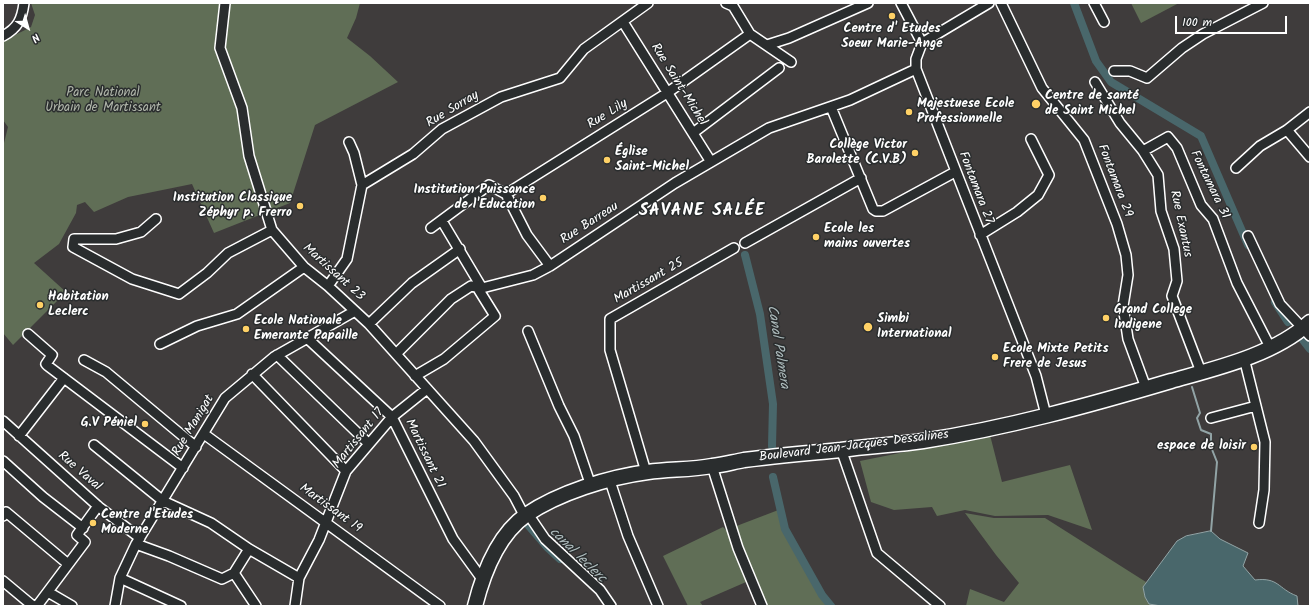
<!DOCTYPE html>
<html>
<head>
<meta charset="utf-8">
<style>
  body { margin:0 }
  #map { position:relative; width:1313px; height:609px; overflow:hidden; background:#3f3c3c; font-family:Kalam,sans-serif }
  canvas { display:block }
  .frame { position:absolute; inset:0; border:4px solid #fff; pointer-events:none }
  .north { position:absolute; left:8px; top:8px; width:40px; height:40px; -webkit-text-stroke:3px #2a2d2e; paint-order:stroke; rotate:143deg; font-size:11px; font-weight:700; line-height:16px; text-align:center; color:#fff }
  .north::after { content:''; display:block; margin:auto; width:14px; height:18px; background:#fff; clip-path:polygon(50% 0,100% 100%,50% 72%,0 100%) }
  .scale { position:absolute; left:1175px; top:16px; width:112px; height:18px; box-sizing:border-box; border:2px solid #fff; border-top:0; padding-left:5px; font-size:12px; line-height:14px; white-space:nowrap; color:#fff; -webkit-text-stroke:3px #2a2d2e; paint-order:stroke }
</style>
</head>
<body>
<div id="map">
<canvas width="1313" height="609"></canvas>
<div class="frame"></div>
<div class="north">N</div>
<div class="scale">100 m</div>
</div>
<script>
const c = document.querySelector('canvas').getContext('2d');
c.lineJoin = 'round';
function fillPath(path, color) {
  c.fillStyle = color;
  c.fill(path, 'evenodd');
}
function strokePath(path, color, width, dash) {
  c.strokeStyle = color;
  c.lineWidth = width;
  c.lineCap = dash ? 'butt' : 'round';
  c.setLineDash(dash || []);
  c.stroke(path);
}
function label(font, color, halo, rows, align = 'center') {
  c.font = font + ' Kalam,sans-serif';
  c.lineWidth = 3;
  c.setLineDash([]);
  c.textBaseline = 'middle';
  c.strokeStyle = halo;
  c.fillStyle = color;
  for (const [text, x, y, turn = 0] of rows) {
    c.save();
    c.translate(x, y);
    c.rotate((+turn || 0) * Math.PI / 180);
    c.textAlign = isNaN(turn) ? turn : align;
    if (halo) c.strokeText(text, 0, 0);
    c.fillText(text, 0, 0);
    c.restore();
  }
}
fillPath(new Path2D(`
  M 31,3 L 360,3 L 356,18 L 347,38 L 370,56 L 398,82 L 315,125 L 290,203 L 214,233 L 192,184 L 128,197 L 94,212 L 85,202 L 77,205 L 76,213 L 59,244 L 34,263 L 66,292 L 13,345 L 3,333 L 3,147 L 8,127 L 3,120 L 3,41 L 31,27 L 35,15 Z
  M 1131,3 L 1179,3 L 1141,23 Z
  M 990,435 L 1002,482 L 1070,465 L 1092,530 L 1048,515 L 995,516 L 965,510 L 937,516 L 932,507 L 894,510 L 871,502 L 860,461 Z
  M 781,509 L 785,525 L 832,606 L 764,606 L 753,579 L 700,602 L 703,606 L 688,606 L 663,556 L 723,527 L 726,530 Z
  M 965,513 L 994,518 L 1045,518 L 1146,582 C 1142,589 1144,597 1149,604 L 1159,605 L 966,606 L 970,589 L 1004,602 L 1019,583 L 996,555 Z`), '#606e56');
const water = new Path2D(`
  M 1211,531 L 1220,539 L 1248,553 L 1243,566 L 1255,580 C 1279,577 1278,589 1297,596 L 1298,606 L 1161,606 L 1149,604 L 1145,597 L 1143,587 L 1177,541 L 1186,536 Z`);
fillPath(water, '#49676b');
strokePath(water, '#92a4a6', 1);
strokePath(new Path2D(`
  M 1192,387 L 1200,413 L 1197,418 L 1201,430 L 1211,434 L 1211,447 L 1217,462 L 1211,531`), '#92a4a6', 2);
strokePath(new Path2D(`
  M 1074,3 L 1096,61 L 1111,82 L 1201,136 L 1248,245
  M 745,255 L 760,314 L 773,404 L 772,446
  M 1275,302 L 1288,322
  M 1303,340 L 1310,349
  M 773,477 L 785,529 L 822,595 L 831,606
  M 528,525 L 547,547 L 560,559`), '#49676b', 8);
const minor = new Path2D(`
  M 225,3 L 220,48 L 242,108 L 249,156 L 272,230 L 304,267 L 328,286 L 369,324 L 474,441 L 514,496 L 525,517
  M 726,3 L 733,6 L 750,34
  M 901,3 L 922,43
  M 989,3 L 922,43 L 916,59 L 916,69 L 1036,376 L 1046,415
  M 1001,3 L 1042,88 L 1084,140 L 1117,224 L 1126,255 L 1128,275 L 1123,306 L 1125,319 L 1128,339 L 1146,388
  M 1094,3 L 1104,22
  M 623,22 L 711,162
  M 3,36 C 18,28 22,19 24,3
  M 767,45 L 789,38 L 868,3
  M 1114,71 L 1130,71 L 1147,78 L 1182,48 L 1203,34 L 1263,3
  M 1095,82 L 1120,123 L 1143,151 L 1168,137 L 1177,148 L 1201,205 L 1213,219 L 1237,283 L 1270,347
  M 831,107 L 873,209 L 876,211 L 883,211 L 955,172
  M 1287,130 L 1310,157
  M 693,133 L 779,68
  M 349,142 L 354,153 L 362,185
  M 1143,151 L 1158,175 L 1161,211 L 1174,249 L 1177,281 L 1172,296 L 1201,372
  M 1236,168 L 1260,146 L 1287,130 L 1310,112
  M 156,219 L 141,232 L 116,239 L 74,239 L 73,247 L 132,279 L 179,294 L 207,273 L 228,253 L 272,230
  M 442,221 L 482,288
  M 431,228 L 489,185 L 506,194
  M 980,235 L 1017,212 L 1038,195 L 1049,175 L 1031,139
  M 1248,236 L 1280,304 L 1310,336
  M 745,243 L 861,178
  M 550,266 L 527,235 L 506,194 L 667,93 L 750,34 L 791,62
  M 328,286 L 347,259 L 362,185 L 413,154 L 442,129 L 501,97 L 560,78 L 584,49 L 648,3
  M 369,324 L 412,283 L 460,249
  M 528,331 L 559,406 L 574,436 L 591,486
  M 28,334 L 52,355 L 46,364 L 48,366 L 183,468
  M 307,338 L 392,417 L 453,539 L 482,579
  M 160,344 L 197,326 L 237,314 L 304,267
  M 396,354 L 451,299 L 471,286 L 482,288 L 533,275 L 550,266 L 675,183 L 769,128 L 850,100 L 916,69
  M 277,355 L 369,444
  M 1244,358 L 1265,442 L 1264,490 L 1259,523
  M 84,360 L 106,372 L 196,447
  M 252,374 L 346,471
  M 415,376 L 444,359 L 495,316 L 477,287
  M 1211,418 L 1256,406
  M 3,421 L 99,507 L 140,538
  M 204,434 L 440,606
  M 19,436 L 64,378
  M 94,445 L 163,501 L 211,523 L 249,549 L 299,578
  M 841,449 L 877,553 L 940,606
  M 3,461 L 43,497 L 83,528
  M 712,466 L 738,548 L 762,606
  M 646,472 L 610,350 L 610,319 L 734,248
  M 610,481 L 628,536 L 658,606
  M 528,514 L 545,539 L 600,590 L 611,606
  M 3,516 L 6,512 L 68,564
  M 136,544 L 169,556 L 222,579 L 234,573
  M 249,549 L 234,573 L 256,606
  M 120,578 L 181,606
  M 3,581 L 33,606
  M 48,592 L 72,606
  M 37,606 L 85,542 L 77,535 L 98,506
  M 115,606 L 120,578 L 136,544 L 225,398 L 274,357 L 355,311
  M 295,606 L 299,578 L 319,540 L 346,471 L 392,417 L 427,389`);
const primary = new Path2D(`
  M 475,606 C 483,574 498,535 526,515 C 558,493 609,477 648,472 C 669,469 691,470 712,466 C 723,465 733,462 744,460 C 776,456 808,453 841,450 C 868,446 896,445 923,441 C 1007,428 1090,405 1171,381 C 1217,368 1274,355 1310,322`);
strokePath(minor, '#fff', 12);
strokePath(primary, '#fff', 17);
strokePath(minor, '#2a2d2e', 9);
strokePath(primary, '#2a2d2e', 14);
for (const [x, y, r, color] of [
  [892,16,4,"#ffd166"],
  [1036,104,5,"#ffd166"],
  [909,112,4,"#ffd166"],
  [915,153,4,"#ffd166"],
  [607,160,4,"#ffd166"],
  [543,198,4,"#ffd166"],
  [300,206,4,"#ffd166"],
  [816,237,4,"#ffd166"],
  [40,305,4,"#ffd166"],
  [1106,318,4,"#ffd166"],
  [868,327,5,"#ffd166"],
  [246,329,4,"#ffd166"],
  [995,357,4,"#ffd166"],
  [145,424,4,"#ffd166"],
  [1254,447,4,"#ffd166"],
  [93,523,4,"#ffd166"]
]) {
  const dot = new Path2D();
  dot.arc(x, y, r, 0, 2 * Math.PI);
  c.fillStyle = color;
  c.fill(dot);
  strokePath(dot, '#2a2d2e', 1.5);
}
label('bold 13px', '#fff', '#2a2d2e', [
  ["Centre d' Etudes",892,30,"center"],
  ["Soeur Marie-Ange",892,45,"center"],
  ["Centre de santé",1045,97],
  ["de Saint Michel",1045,112],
  ["Majestuese Ecole",917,105],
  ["Professionnelle",917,120],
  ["Collège Victor",907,146,"right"],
  ["Barolette (C.V.B)",907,161,"right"],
  ["Église",615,153],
  ["Saint-Michel",615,168],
  ["Institution Puissance",535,191,"right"],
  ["de l'Education",535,206,"right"],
  ["Institution Classique",292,199,"right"],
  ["Zéphyr p. Frerro",292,214,"right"],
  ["Ecole les",824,230],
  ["mains ouvertes",824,245],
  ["Habitation",48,298],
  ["Leclerc",48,313],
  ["Grand College",1114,311],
  ["Indigene",1114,326],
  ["Simbi",877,320],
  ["International",877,335],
  ["Ecole Nationale",254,322],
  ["Emerante Papaille",254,337],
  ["Ecole Mixte Petits",1003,350],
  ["Frere de Jesus",1003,365],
  ["G.V Péniel",137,424,"right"],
  ["espace de loisir",1246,447,"right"],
  ["Centre d'Etudes",101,516],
  ["Moderne",101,531]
], 'left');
label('13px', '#fff', '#2a2d2e', [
  ["Rue Saint-Michel",678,85,58],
  ["Rue Sorray",453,110,-31],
  ["Rue Lily",608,115,-32],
  ["Fontamara 29",1114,181,69],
  ["Fontamara 31",1209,185,64],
  ["Fontamara 27",975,188,69],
  ["Rue Barreau",590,224,-33],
  ["Rue Exantus",1180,224,78],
  ["Martissant 23",333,273,42],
  ["Martissant 25",649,282,-30],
  ["Rue Manigat",194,426,-59],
  ["Martissant 17",359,439,-51],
  ["Boulevard Jean-Jacques Dessalines",854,447,-7],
  ["Martissant 21",424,454,64],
  ["Rue Vaval",79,472,41],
  ["Martissant 19",330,509,36]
]);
label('13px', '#b0b6aa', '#2a2d2e', [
  ["Parc National",103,94],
  ["Urbain de Martissant",103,109]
]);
label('italic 14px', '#adbbbc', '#2a2d2e', [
  ["Canal Palmera",777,347,81],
  ["canal leclerc",577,556,44]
]);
c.letterSpacing = '1px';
label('bold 17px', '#fff', '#2a2d2e', [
  ["SAVANE SALÉE",702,212]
]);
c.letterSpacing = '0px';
</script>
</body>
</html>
